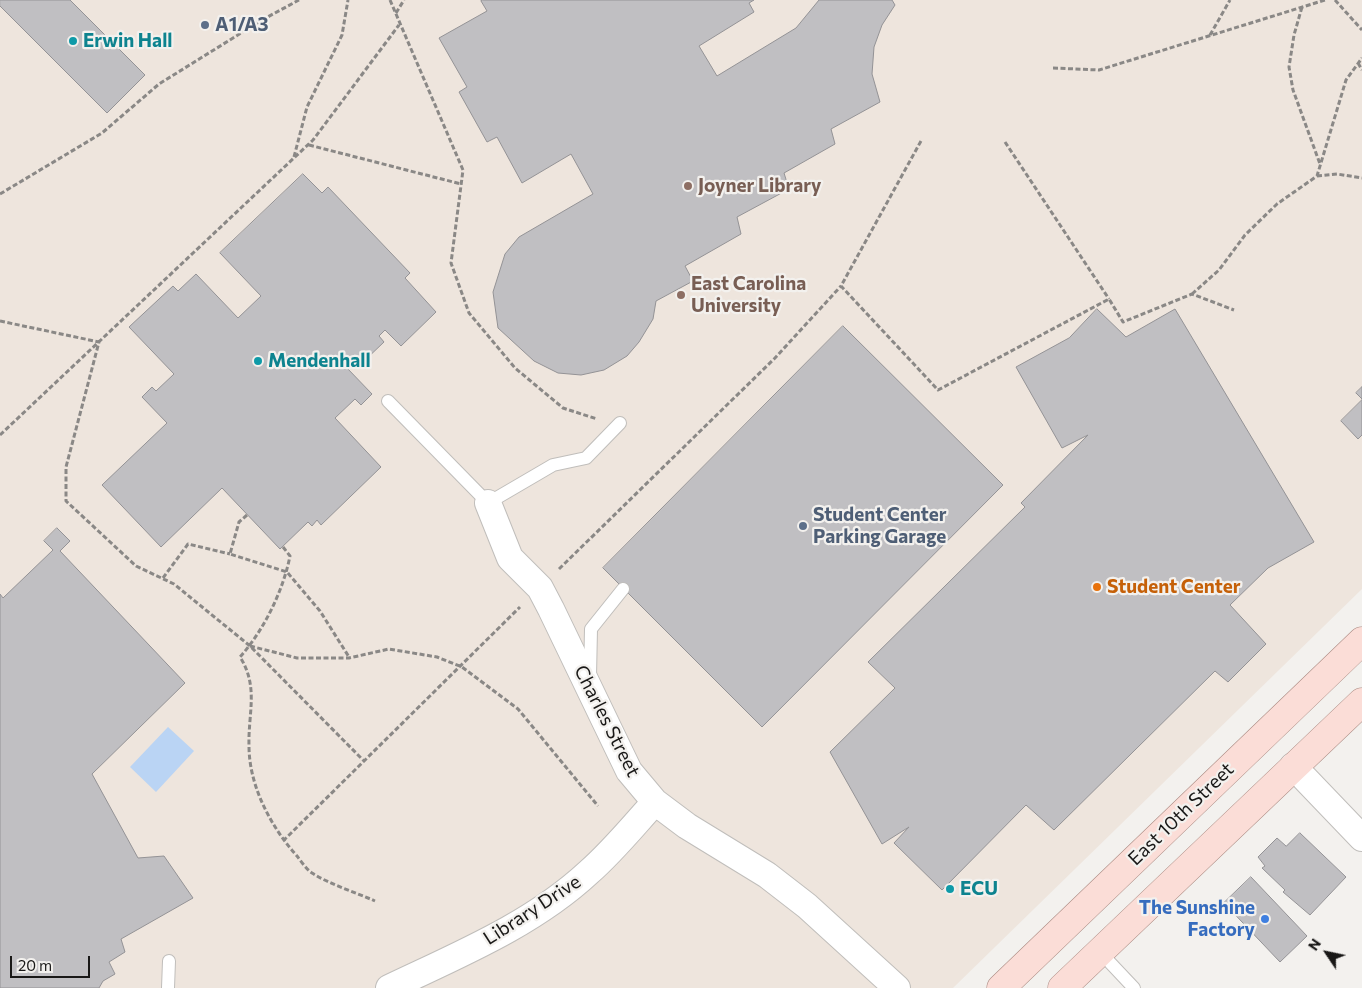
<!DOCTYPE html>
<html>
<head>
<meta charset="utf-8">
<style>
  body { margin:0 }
  #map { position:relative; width:1362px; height:988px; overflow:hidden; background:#f3f1ee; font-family:Commissioner,sans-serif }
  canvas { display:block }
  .north { position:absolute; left:1302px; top:928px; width:50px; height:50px; -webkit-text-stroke:4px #f3f1ee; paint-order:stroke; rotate:304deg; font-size:14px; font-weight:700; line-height:20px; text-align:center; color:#191817 }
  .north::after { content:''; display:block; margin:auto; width:18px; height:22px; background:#191817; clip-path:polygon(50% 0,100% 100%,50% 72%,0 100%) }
  .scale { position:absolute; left:10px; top:956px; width:80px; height:22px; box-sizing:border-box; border:2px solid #191817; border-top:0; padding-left:6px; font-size:15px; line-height:18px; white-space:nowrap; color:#191817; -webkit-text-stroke:4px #f3f1ee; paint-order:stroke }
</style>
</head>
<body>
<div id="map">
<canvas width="1362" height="988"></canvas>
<div class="north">N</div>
<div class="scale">20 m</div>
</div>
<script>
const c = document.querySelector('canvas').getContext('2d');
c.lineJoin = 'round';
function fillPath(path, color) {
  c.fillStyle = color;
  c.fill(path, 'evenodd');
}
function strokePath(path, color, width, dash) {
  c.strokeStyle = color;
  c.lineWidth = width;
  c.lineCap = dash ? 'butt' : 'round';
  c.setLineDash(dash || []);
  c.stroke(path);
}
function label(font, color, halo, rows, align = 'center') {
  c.font = font + ' Commissioner,sans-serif';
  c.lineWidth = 4.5;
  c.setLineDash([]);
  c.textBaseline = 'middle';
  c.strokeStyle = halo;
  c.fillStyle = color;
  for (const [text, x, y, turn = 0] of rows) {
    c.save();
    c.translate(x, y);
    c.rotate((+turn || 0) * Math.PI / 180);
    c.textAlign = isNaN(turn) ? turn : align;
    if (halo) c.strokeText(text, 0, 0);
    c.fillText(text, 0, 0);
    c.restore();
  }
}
fillPath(new Path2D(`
  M 0,0 L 1362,0 L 1362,589 L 953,988 L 0,988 Z`), '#eee5dd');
fillPath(new Path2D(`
  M 168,727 L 194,751 L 156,792 L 130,767 Z`), '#bad4f4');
const building = new Path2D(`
  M 0,0 L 70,0 L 145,75 L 107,113 L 0,6 Z
  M 483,0 L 754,0 L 749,3 L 754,12 L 699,46 L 717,76 L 796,28 L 819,0 L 892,0 L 895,5 L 882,25 L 874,47 L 872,74 L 880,102 L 831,129 L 835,144 L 784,173 L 789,189 L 737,217 L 741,234 L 685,266 L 693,281 L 656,301 L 653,319 L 639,342 L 627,356 L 604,370 L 581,375 L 558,373 L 534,361 L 498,328 L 493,292 L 505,254 L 519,237 L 593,194 L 571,154 L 522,183 L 497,137 L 487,142 L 459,92 L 467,87 L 439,38 L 487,11 L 481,1 Z
  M 303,174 L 322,193 L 328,187 L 410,273 L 405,278 L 436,312 L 401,346 L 385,330 L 379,336 L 384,342 L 362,363 L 357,358 L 347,368 L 372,394 L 361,405 L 355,399 L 335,418 L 381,467 L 321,525 L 317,520 L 312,526 L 308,522 L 280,549 L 222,488 L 161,547 L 102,485 L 167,423 L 142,397 L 152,387 L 156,391 L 174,374 L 129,327 L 173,286 L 178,291 L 196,274 L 238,318 L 261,296 L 220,253 Z
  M 1097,309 L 1126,337 L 1175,309 L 1314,542 L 1268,568 L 1230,605 L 1266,644 L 1228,682 L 1215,671 L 1054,830 L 1026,805 L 942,890 L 894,843 L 909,827 L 882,844 L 830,752 L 895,688 L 868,662 L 1025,507 L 1021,503 L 1088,435 L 1062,448 L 1016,367 L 1069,338 Z
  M 843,326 L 1003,485 L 762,727 L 603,568 Z
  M 1362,387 L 1362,399 L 1356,393 Z
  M 1362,400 L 1362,435 L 1358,439 L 1341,421 Z
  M 57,528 L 70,541 L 60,551 L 185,683 L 92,774 L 138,858 L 164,856 L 193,898 L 121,939 L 125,952 L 109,962 L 115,974 L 103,981 L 99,988 L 0,988 L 0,594 L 3,598 L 53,550 L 44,541 Z
  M 1300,833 L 1346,877 L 1310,915 L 1283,892 L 1285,890 L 1262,868 L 1265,866 L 1258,857 L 1277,838 L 1286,846 Z
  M 1251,877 L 1307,936 L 1280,962 L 1224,903 Z`);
fillPath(building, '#c0bfc2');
strokePath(building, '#949396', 1);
const lane = new Path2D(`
  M 388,401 L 488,503 L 553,465 L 586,458 L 620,423
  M 590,676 L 591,629 L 623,589
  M 1100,952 L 1134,988
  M 168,988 L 169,961`);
const street = new Path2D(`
  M 488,503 L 510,558 L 540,588 L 551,609 L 629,771 L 655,802 L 687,826 L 767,875 L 807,906 L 897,988
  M 1293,766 L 1362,838
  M 389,988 C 458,955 532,925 589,872 C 613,851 633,826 655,802`);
const primary = new Path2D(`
  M 1001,988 L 1362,641
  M 1062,988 L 1362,702`);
strokePath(lane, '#c0bebb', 14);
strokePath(street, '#c0bebb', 28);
strokePath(primary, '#aa8a82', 29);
strokePath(new Path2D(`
  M 390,0 L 463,170 L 451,263 L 469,313 L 515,368 L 563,408 L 597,419
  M 1335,0 L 1362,30
  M 1302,7 L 1294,35 L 1289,67 L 1293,90 L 1320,164
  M 396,13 L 404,0
  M 1210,35 L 1230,0
  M 1358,63 L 1362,70
  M 1053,68 L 1099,70 L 1325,0
  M 921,141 L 841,286 L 938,390 L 1109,299 L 1123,322 L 1192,294 L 1234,310
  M 1005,142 L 1109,299
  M 309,145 L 461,184
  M 294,157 L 307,107 L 342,35 L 348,0
  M 1317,176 L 1337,174 L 1362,178
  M 0,194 L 102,133 L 159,84 L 262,20 L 299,0
  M 1192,294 L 1219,270 L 1245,235 L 1277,204 L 1317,176 L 1346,80 L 1362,58
  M 0,321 L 99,342 L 66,467 L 66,501 L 136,566 L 174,584 L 250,646 L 365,762
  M 0,435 L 313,140 L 399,25
  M 247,515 L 239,522 L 230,554 L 287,572 L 320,611 L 349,657
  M 283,547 L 290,556 C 283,591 264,630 240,657 C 259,687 248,713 249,746 C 249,786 271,827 297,856 C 301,861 306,869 312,873 C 331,885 355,892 375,901
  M 559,569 L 775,358 L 841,286
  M 163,578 L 188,544 L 230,554
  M 250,646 L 297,658 L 349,658 L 389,649 L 437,657 L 462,667 L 518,709 L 598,806
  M 283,841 L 520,607`), '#8a8886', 3, [5, 2.5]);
strokePath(lane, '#fff', 12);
strokePath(street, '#fff', 26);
strokePath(primary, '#fbddd7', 28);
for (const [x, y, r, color] of [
  [205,25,5,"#5c6f8a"],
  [73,41,5,"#0f9aa8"],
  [688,186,5,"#8d6e63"],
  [681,295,5,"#8d6e63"],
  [258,361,5,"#0f9aa8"],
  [803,526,5,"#5c6f8a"],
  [1097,587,5,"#e8710a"],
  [950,889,5,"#0f9aa8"],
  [1265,919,5,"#3f7fe0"]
]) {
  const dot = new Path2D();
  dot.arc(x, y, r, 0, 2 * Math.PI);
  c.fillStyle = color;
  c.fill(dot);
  strokePath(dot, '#f3f1ee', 2);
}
label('bold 19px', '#4e5e75', '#f3f1ee', [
  ["A1/A3",215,25],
  ["Student Center",813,515],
  ["Parking Garage",813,537]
], 'left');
label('bold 19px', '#0d838f', '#f3f1ee', [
  ["Erwin Hall",83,41],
  ["Mendenhall",268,361],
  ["ECU",960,889]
], 'left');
label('bold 19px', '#785e54', '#f3f1ee', [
  ["Joyner Library",698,186],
  ["East Carolina",691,284],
  ["University",691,306]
], 'left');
label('bold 19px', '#c56008', '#f3f1ee', [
  ["Student Center",1107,587]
], 'left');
label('19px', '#191817', '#f3f1ee', [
  ["Charles Street",607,721,63],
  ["East 10th Street",1181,814,-44],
  ["Library Drive",532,910,-33]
]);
label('bold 19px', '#366cbe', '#f3f1ee', [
  ["The Sunshine",1255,908],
  ["Factory",1255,930]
], 'right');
</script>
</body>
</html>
